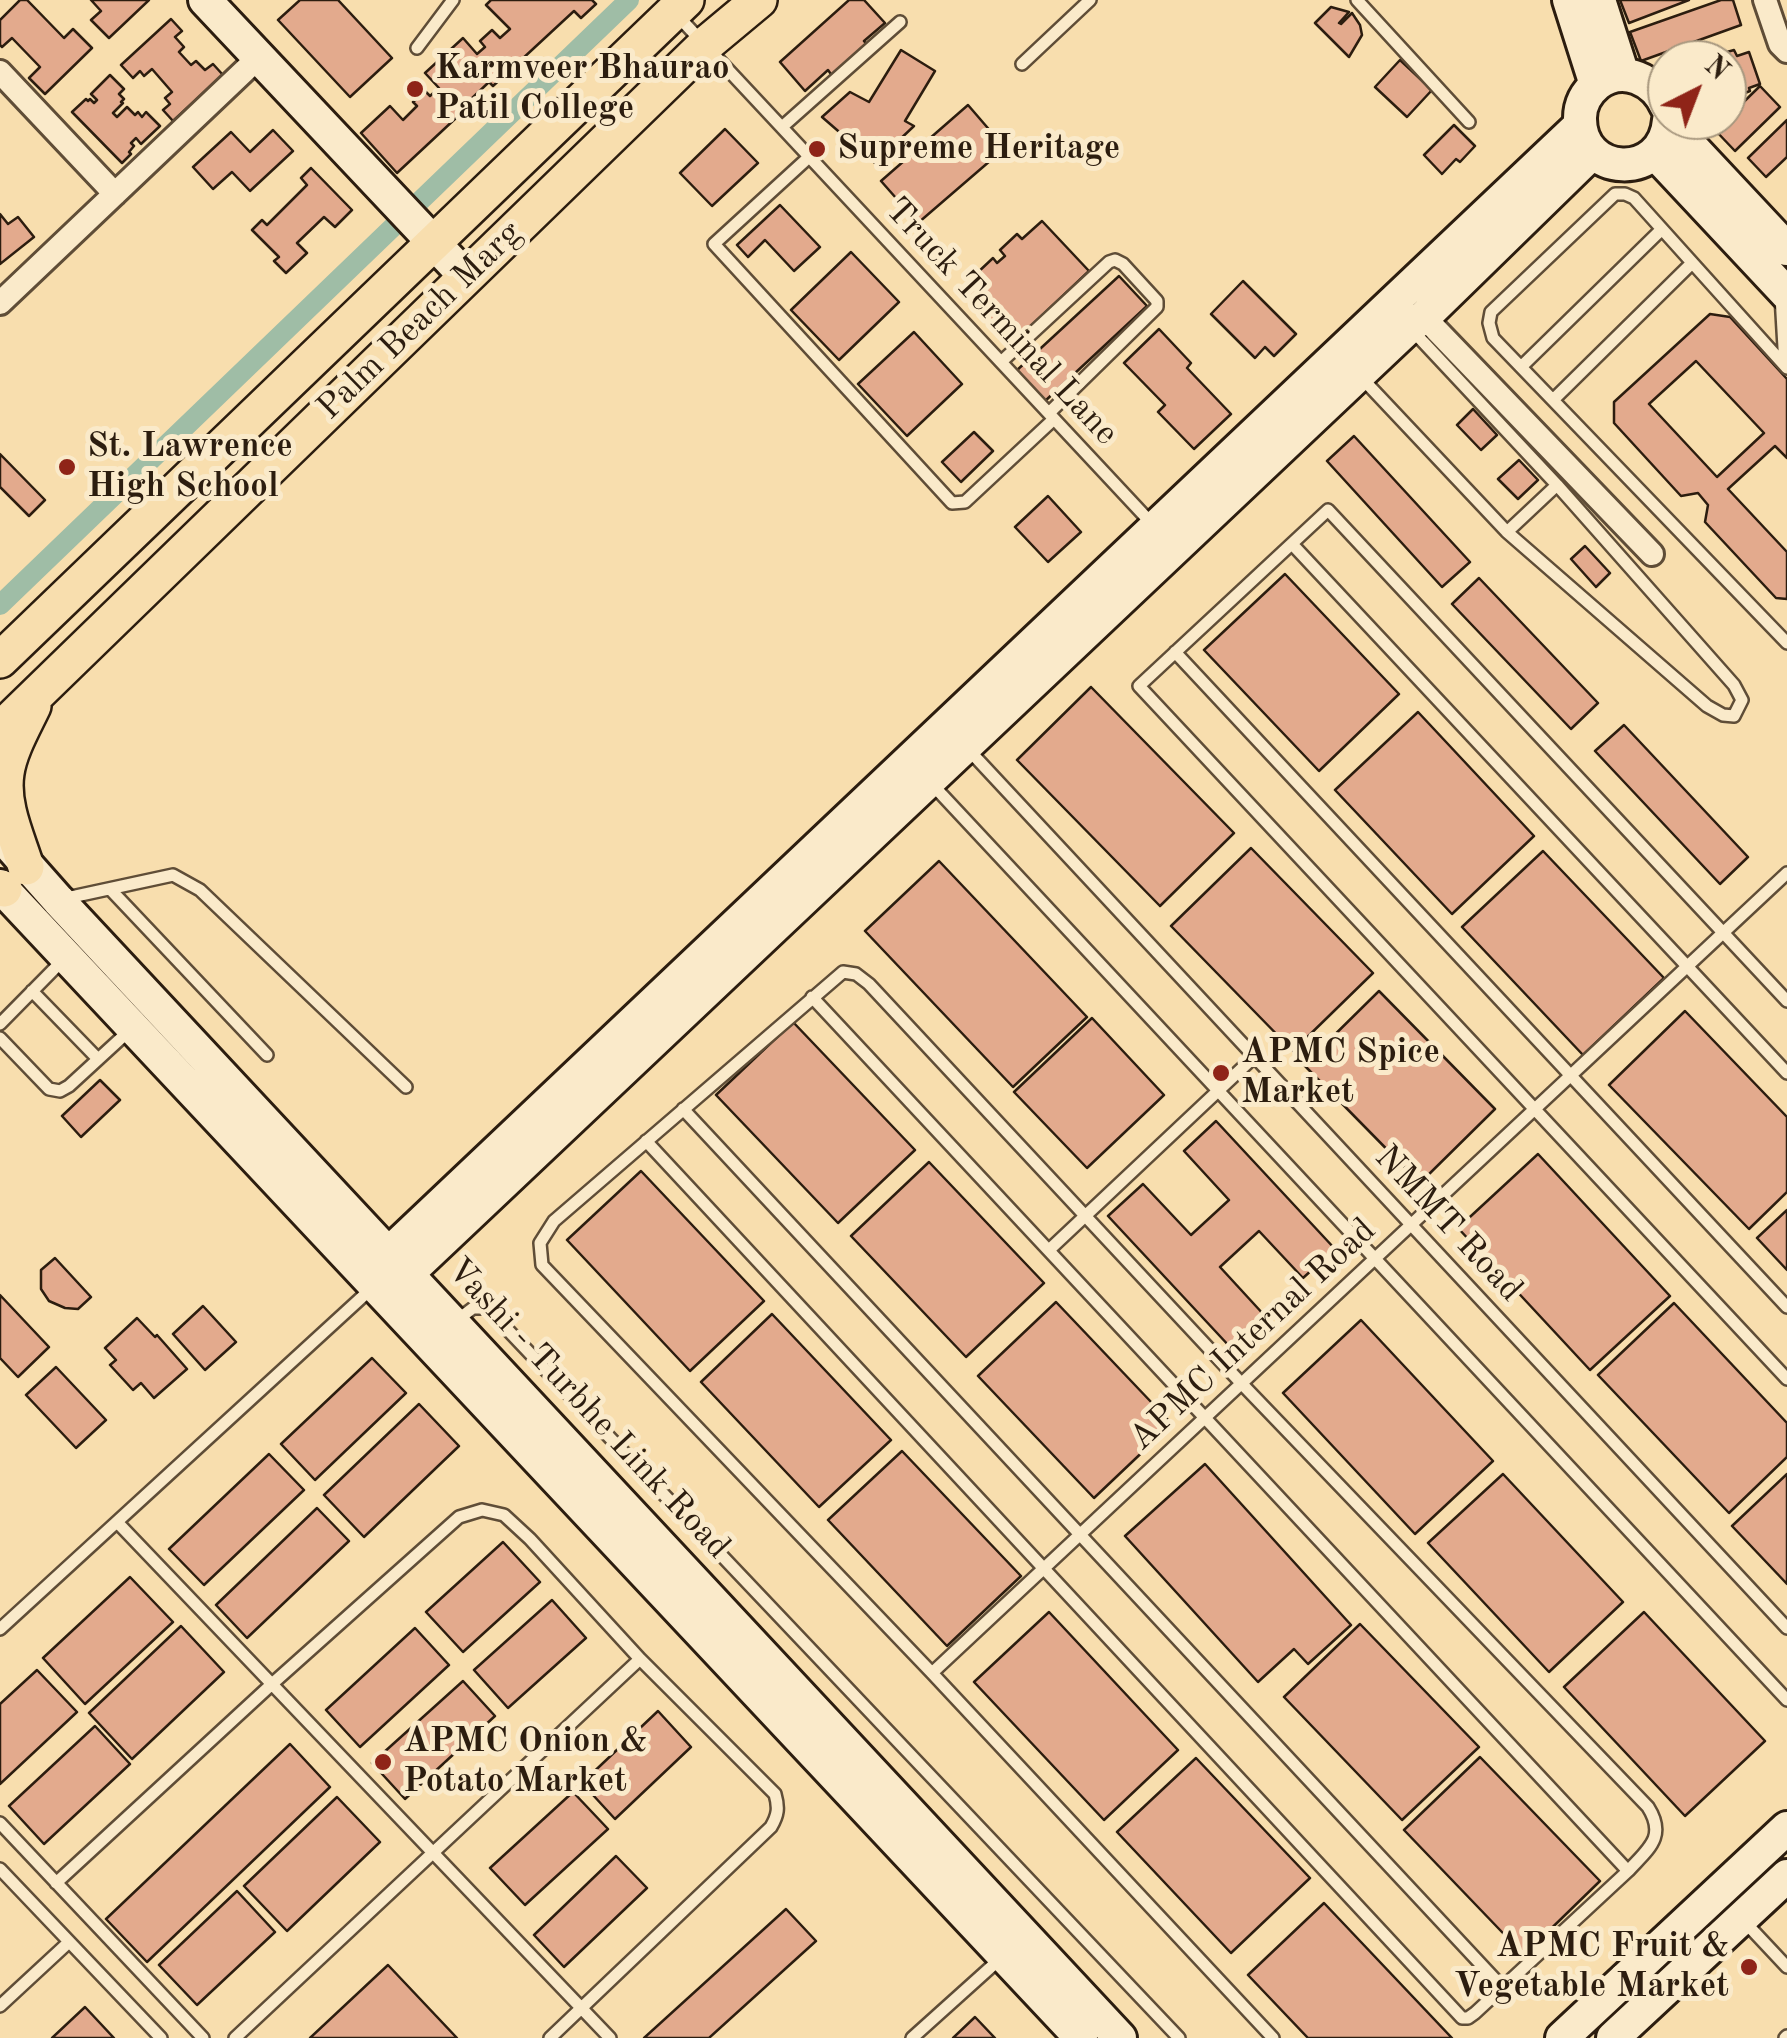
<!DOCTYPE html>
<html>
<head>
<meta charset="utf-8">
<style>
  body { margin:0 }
  #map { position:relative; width:1787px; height:2038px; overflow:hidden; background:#f8deae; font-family:"Old Standard TT",serif }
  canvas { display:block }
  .north { position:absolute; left:1647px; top:40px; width:100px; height:100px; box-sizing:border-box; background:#faeaca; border:2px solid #a8987f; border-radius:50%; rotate:42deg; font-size:28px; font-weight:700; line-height:40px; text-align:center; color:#2c1d0f }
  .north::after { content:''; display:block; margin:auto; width:35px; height:45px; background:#8f2418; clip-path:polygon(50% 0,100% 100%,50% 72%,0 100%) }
</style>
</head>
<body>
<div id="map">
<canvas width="1787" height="2038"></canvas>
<div class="north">N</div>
</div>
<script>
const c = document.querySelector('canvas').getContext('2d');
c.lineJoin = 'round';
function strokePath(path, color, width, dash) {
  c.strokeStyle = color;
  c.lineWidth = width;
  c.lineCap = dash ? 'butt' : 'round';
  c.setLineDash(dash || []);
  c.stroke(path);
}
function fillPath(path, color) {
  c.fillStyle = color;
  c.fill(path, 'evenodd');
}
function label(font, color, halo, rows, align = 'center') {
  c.font = font + ' "Old Standard TT",serif';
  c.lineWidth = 10;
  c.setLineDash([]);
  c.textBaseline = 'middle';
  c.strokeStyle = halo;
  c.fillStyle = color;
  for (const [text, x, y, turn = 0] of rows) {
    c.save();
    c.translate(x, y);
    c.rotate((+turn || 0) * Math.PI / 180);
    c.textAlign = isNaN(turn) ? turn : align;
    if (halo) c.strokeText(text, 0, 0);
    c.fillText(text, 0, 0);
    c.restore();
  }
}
strokePath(new Path2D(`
  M 419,202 L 629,0
  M 0,605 L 394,226`), '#9fbda6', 20);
const building = new Path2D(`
  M 20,0 L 27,0 L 64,38 L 73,29 L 92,48 L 45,94 L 29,78 L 40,67 L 12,38 L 2,47 L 0,45 L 0,20 Z
  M 91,0 L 149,0 L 109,38 L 91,20 L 101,11 Z
  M 300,0 L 338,0 L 392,58 L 350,97 L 278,20 Z
  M 491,0 L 592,0 L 596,4 L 581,18 L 574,11 L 493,86 L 489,82 L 469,101 L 471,104 L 397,173 L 361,133 L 390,106 L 403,120 L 417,106 L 413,102 L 425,91 L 430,96 L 439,88 L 425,73 L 463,38 L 477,54 L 485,47 L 480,41 L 492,30 L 500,38 L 510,29 L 486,5 Z
  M 849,0 L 864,0 L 885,23 L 864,41 L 868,46 L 833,77 L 828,70 L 805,91 L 780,62 Z
  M 1620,0 L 1689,0 L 1629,23 Z
  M 1721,0 L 1733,0 L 1741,25 L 1641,61 L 1630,32 Z
  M 1331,7 L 1349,12 L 1339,23 L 1341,24 L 1352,13 L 1360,25 L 1362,35 L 1349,57 L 1315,23 Z
  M 171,19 L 182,31 L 175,37 L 184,47 L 179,52 L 191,65 L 196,61 L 205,70 L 213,64 L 223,75 L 173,121 L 163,110 L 170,104 L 165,98 L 172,92 L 152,69 L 144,76 L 140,71 L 133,78 L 121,65 Z
  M 901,50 L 935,71 L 905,121 L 914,126 L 875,163 L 822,117 L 850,92 L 869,102 Z
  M 1734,50 L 1737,56 L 1749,52 L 1760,84 L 1749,88 L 1750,91 L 1727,100 L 1727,61 L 1730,60 L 1727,52 Z
  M 1400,60 L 1432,90 L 1407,117 L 1375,87 Z
  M 110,75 L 124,89 L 119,94 L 124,99 L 121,102 L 123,103 L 113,113 L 117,117 L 127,107 L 135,115 L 138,112 L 142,117 L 146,112 L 160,126 L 141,144 L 136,138 L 131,143 L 134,146 L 129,152 L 131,154 L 122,163 L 72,112 L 86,99 L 88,101 L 90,99 L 94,103 L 97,100 L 91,94 Z
  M 1760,86 L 1780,107 L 1735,151 L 1715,130 Z
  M 968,105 L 1005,148 L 918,223 L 881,181 Z
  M 1787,120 L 1787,157 L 1766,177 L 1748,158 Z
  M 1454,125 L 1475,146 L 1460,162 L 1456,159 L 1442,174 L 1424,155 Z
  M 725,129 L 758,163 L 712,206 L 680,173 Z
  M 273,130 L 293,151 L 250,191 L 232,172 L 213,189 L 193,167 L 231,132 L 250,152 Z
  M 311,168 L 352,210 L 335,227 L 324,217 L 297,243 L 307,253 L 286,273 L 274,261 L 279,257 L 252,230 L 262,220 L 267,225 L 307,185 L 301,178 Z
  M 780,205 L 820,247 L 794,271 L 765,240 L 748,257 L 737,245 Z
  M 0,214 L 8,224 L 18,217 L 34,237 L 0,264 Z
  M 1042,221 L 1089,271 L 1012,344 L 965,294 L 979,280 L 975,275 L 993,258 L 997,263 L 1005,256 L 1000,250 L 1017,234 L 1022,239 Z
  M 851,252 L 899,302 L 839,360 L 791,310 Z
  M 1119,276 L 1147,306 L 1044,402 L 1015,372 Z
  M 1243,281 L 1296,334 L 1274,356 L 1265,347 L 1255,358 L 1211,314 Z
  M 1710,314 L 1730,317 L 1787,379 L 1787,458 L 1775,446 L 1728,489 L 1787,552 L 1787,599 L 1776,598 L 1705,522 L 1708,505 L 1698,493 L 1681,496 L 1614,423 L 1614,402 ZM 1696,361 L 1764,433 L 1717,477 L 1649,404 Z
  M 1159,329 L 1191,363 L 1187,368 L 1231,414 L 1194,449 L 1158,412 L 1165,405 L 1124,363 Z
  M 914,332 L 962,384 L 907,436 L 858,384 Z
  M 1473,409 L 1497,435 L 1481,450 L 1457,425 Z
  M 974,432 L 993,451 L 961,482 L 942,462 Z
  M 1354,436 L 1470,562 L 1442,587 L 1327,461 Z
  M 0,454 L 45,500 L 29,516 L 0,487 Z
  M 1519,460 L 1538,480 L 1518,499 L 1498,479 Z
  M 1048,496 L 1081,532 L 1048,562 L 1015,527 Z
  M 1585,546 L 1610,573 L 1596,587 L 1571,559 Z
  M 1285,574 L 1399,694 L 1319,771 L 1204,650 Z
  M 1479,578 L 1598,703 L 1571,729 L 1452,604 Z
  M 1091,687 L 1234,833 L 1160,906 L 1017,760 Z
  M 1418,712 L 1534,836 L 1452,914 L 1335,790 Z
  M 1624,725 L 1748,857 L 1720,884 L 1595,751 Z
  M 1251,848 L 1373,973 L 1293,1051 L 1171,926 Z
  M 1543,851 L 1664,978 L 1583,1055 L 1462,927 Z
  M 939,861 L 1087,1017 L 1013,1087 L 865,931 Z
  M 1379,991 L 1495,1109 L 1420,1183 L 1304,1065 Z
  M 1685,1011 L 1787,1117 L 1787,1192 L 1749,1229 L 1609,1085 Z
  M 1092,1018 L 1164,1095 L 1087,1168 L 1014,1092 Z
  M 793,1022 L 915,1150 L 838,1223 L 716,1095 Z
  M 100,1080 L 120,1100 L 81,1137 L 62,1116 Z
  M 1216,1121 L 1335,1249 L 1303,1278 L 1259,1231 L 1220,1267 L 1265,1316 L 1231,1348 L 1108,1216 L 1143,1184 L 1191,1235 L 1229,1200 L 1184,1151 Z
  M 1538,1154 L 1670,1296 L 1590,1370 L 1458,1228 Z
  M 929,1162 L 1044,1283 L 966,1357 L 851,1236 Z
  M 641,1171 L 764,1301 L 690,1371 L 567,1240 Z
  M 1787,1210 L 1787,1270 L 1757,1238 Z
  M 55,1258 L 91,1297 L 78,1309 L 65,1308 L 49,1301 L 41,1289 L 41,1270 Z
  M 0,1295 L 49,1347 L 18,1377 L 0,1358 Z
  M 1056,1302 L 1172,1424 L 1094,1498 L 978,1376 Z
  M 1674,1303 L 1787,1423 L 1787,1457 L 1729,1513 L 1598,1375 Z
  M 203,1306 L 236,1342 L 205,1370 L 173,1334 Z
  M 772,1314 L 891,1440 L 819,1507 L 701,1382 Z
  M 137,1318 L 155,1337 L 157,1335 L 187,1369 L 154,1398 L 141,1383 L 133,1390 L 110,1365 L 116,1360 L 105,1348 Z
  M 1361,1320 L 1493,1461 L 1415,1534 L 1283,1393 Z
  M 372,1358 L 406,1393 L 315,1480 L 281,1444 Z
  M 56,1367 L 106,1420 L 76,1448 L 26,1395 Z
  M 419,1404 L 459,1446 L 364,1537 L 324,1495 Z
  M 902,1451 L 1021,1576 L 947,1646 L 828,1520 Z
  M 269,1454 L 304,1490 L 204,1585 L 169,1549 Z
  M 1205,1464 L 1351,1625 L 1308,1664 L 1294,1649 L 1258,1682 L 1125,1536 Z
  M 1503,1474 L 1623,1602 L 1549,1672 L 1428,1543 Z
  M 1787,1474 L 1787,1584 L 1732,1526 Z
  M 317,1508 L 349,1541 L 247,1638 L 216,1605 Z
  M 503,1542 L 540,1582 L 463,1652 L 426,1612 Z
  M 130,1577 L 173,1622 L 85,1704 L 43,1658 Z
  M 552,1600 L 586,1638 L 508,1708 L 474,1670 Z
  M 1049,1612 L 1178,1750 L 1104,1820 L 974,1682 Z
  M 1644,1612 L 1765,1741 L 1685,1816 L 1564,1687 Z
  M 1360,1624 L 1479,1747 L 1402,1820 L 1284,1697 Z
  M 181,1626 L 224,1672 L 132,1759 L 89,1713 Z
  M 415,1628 L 449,1665 L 360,1747 L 326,1710 Z
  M 37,1670 L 77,1712 L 0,1784 L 0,1704 Z
  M 463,1681 L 495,1716 L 405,1799 L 372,1763 Z
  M 658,1711 L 691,1747 L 615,1819 L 582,1783 Z
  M 95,1726 L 130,1764 L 44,1844 L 9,1806 Z
  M 290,1744 L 330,1787 L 147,1962 L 106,1919 Z
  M 1480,1757 L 1600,1881 L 1524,1955 L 1404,1830 Z
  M 1196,1758 L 1310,1878 L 1231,1953 L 1117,1832 Z
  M 573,1792 L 608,1829 L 525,1905 L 490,1868 Z
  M 337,1797 L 380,1842 L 287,1931 L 244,1886 Z
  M 616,1856 L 647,1888 L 564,1967 L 534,1935 Z
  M 237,1891 L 275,1932 L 197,2005 L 159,1965 Z
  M 1324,1903 L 1452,2038 L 1308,2038 L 1248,1975 Z
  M 786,1909 L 816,1941 L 709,2038 L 644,2038 Z
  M 388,1965 L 457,2038 L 310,2038 Z
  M 85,2007 L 114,2038 L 52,2038 Z
  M 975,2017 L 995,2038 L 953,2038 Z`);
fillPath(building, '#e3aa8d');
strokePath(building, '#2c1d0f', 2.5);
const lane = new Path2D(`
  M 1357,0 L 1469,122
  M 676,14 L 1155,527
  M 417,48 L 453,0
  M 1022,64 L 1090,0
  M 782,127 L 900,22
  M 809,157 L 714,244 L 952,503 L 965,502 L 1054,419
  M 1781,296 L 1785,365
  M 1001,362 L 1109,262 L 1115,260 L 1123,264 L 1157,301 L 1157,307 L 1049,413
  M 1521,367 L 1662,229
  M 1787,368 L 1634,198 L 1625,194 L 1615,194 L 1491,312 L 1489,323 L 1493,338 L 1787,643
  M 1359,375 L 1507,532 L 1557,485 L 1412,330
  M 1553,400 L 1692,263
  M 1507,532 L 1707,706 L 1723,715 L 1734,716 L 1742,700 L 1734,685 L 1557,485
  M 1292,544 L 1787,1073
  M 1175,652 L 1787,1307
  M 966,747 L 1787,1628
  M 930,782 L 1787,1700
  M 110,889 L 267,1055
  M 62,899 L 173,875 L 200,890 L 406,1087
  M 32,991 L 98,1059
  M 812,997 L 1628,1871
  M 1787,1001 L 1328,510 L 1139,686 L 1787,1379
  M 0,1024 L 64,959
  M 0,1038 L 49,1089 L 60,1091 L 69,1086 L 130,1030
  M 683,1109 L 1503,1988
  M 646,1141 L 1462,2018 L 1468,2018 L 1475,2013 L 1628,1871 C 1648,1849 1667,1837 1648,1807 L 1242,1384 L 869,984 L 856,974 L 843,972 L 554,1221 L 540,1243 L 542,1265 L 932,1673 L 1273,2038
  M 1049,1250 L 1254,1057
  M 456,1321 L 473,1308 L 487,1308 L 1179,2038
  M 117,1522 L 610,2038
  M 0,1629 L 372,1288
  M 932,1673 L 1787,873
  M 0,1823 L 203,2038
  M 0,1869 L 161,2038
  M 56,1883 L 272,1684 L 459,1517 L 482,1510 L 504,1515 L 530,1539 L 640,1659 L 775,1794 C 779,1808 778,1815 771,1827 L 550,2038
  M 1742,1919 L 1787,1967
  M 0,2006 L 69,1942
  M 235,2038 L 640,1659
  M 912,2038 L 1001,1958
  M 1785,2038 L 1787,2036`);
const street = new Path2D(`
  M 1765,0 L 1780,44 L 1787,51
  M 0,72 L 115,194
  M 0,303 L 259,57
  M 1424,317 L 1652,554`);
const secondary = new Path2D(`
  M 205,0 L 466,277
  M 1569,0 L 1596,85
  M 1599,0 L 1623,75
  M 1667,107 C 1655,80 1623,64 1597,84 C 1586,93 1580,105 1580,118 C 1579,177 1664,182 1669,120
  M 1669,123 L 1787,249
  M 1655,153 L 1787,294
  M 12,848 L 58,900 L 1120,2038
  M 0,886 L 1081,2038
  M 375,1285 L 388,1254 L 1579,126
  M 375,1285 L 407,1274 L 1409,327 L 1424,317 L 1593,152
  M 1562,2038 L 1787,1828
  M 1613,2038 L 1787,1876`);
const primary = new Path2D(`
  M 0,660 L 686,0
  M 0,730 L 705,45 L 759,0
  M 26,867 C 17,838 1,805 6,773 C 9,751 23,727 33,706
  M 0,888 L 4,889`);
strokePath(lane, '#5f4d37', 16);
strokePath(street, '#5f4d37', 28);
strokePath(secondary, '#2c1d0f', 38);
strokePath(primary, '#2c1d0f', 40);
strokePath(lane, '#faeaca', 11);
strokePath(street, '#faeaca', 22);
strokePath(secondary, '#faeaca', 32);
strokePath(primary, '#f8deae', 35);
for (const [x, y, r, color] of [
  [415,89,10,"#8f2418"],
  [817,149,10,"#8f2418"],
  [67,467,10,"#8f2418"],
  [1221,1073,10,"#8f2418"],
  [383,1762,10,"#8f2418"],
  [1749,1967,10,"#8f2418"]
]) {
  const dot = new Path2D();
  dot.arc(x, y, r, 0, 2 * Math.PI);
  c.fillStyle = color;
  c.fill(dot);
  strokePath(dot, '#faeaca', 4);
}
label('bold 35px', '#2c1d0f', '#faeaca', [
  ["Karmveer Bhaurao",435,69],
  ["Patil College",435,109],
  ["Supreme Heritage",837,149],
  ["St. Lawrence",87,447],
  ["High School",87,487],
  ["APMC Spice",1241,1053],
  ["Market",1241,1093],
  ["APMC Onion &",403,1742],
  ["Potato Market",403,1782],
  ["APMC Fruit &",1729,1947,"right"],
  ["Vegetable Market",1729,1987,"right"]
], 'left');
label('35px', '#2c1d0f', '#faeaca', [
  ["Palm Beach Marg",420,321,-44],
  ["Truck Terminal Lane",1001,322,47],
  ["NMMT Road",1448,1224,47],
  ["APMC Internal Road",1253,1335,-43],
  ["Vashi - Turbhe Link Road",588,1409,47]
]);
</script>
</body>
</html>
